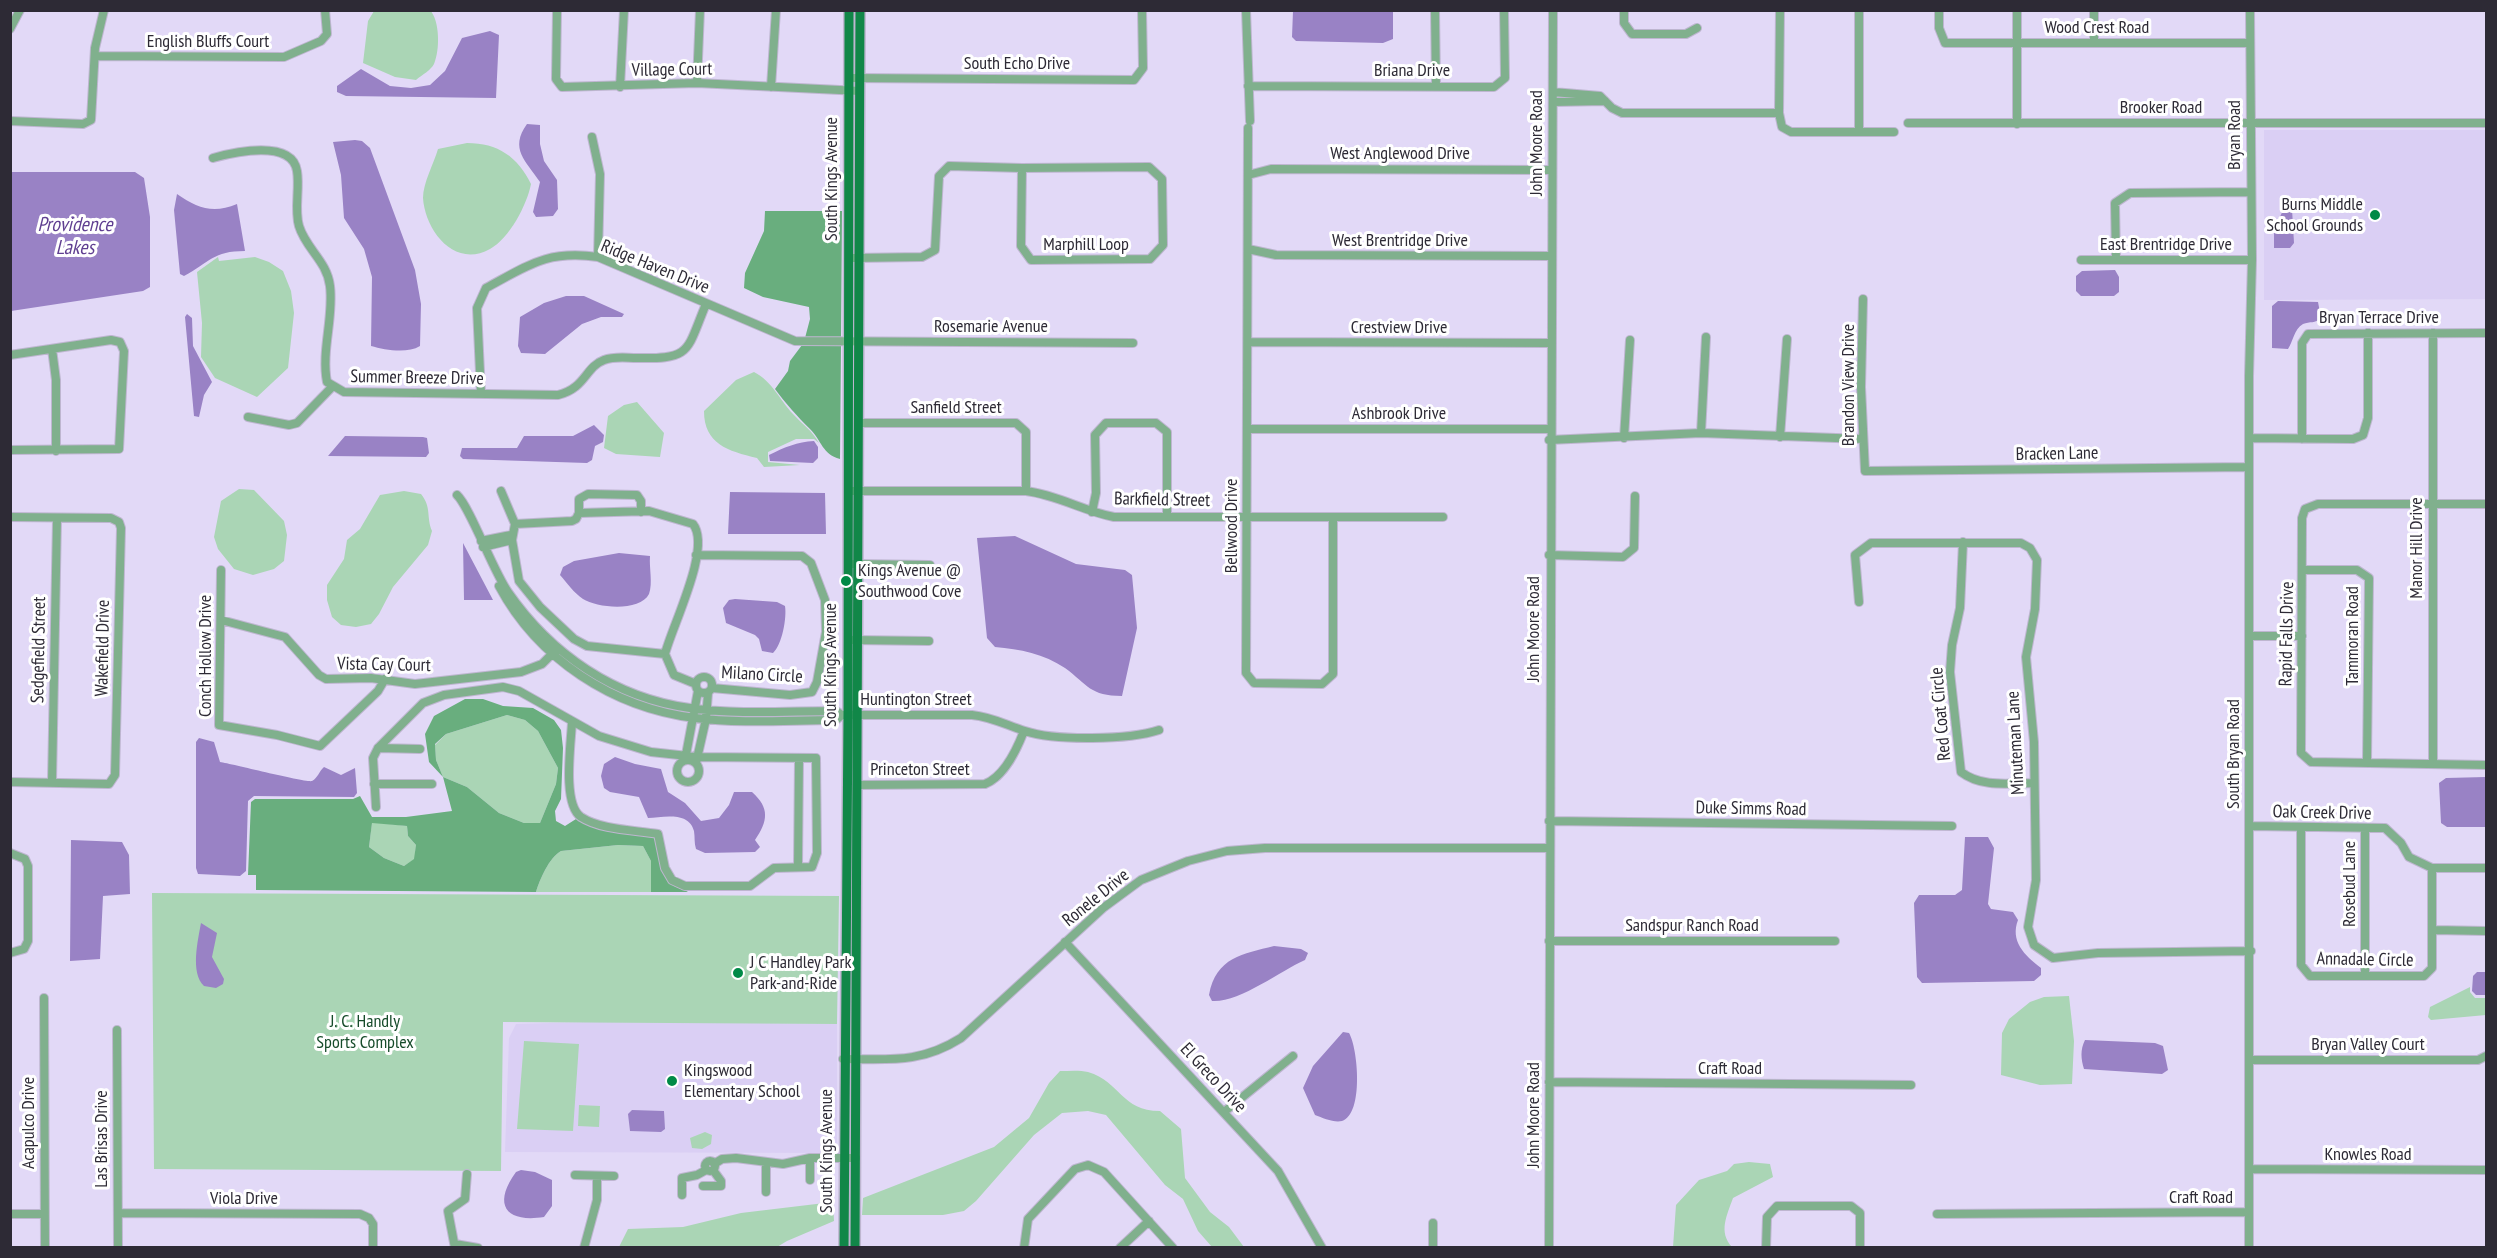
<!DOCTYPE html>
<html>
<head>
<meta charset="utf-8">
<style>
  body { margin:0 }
  #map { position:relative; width:2497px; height:1258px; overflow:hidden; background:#e2d9f7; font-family:"PT Sans Narrow",sans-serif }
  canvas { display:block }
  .frame { position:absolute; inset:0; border:12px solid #2d2a35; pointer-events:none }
</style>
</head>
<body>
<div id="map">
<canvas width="2497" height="1258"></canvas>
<div class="frame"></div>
</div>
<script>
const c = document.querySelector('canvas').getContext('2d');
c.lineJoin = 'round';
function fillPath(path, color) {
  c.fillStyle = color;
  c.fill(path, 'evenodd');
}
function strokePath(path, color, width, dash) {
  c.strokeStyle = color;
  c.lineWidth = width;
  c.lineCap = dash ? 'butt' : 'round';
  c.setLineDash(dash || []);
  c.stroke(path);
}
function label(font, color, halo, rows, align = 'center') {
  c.font = font + ' "PT Sans Narrow",sans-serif';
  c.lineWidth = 6;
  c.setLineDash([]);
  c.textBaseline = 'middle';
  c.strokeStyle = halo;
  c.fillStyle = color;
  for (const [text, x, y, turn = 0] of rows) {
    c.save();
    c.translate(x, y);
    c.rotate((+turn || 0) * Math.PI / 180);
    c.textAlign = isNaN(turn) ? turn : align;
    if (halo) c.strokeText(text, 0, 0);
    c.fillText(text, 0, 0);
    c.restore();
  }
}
fillPath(new Path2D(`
  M 2264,130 L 2486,130 L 2486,299 L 2264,300 Z
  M 620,1021 L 837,1024 L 837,1153 L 505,1152 L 509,1038 L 516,1024 Z`), '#dacff4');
fillPath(new Path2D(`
  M 430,10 C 440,21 440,50 434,64 C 431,70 422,75 416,80 L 395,77 L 363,63 L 368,21 L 374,11 Z
  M 467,143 C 498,143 518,157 531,184 C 527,205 509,239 490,249 C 454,269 425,230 423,198 C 423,183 434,163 438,149 Z
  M 218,257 L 219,261 L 255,257 L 269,262 L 283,271 L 291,291 L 294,313 L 288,368 L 257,397 L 215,378 L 201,357 L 202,323 L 197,272 Z
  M 754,372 C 773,382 779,399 793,414 C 802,424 812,430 819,443 L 814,439 L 796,439 L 768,452 L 768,462 L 800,465 L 764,467 L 757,458 C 728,451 704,444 704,411 L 736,380 Z
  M 637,402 L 664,433 L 660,457 L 616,454 L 604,448 L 608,416 L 624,405 Z
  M 239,489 L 254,490 L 284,521 L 287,535 L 284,561 L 274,569 L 253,575 L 234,569 L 218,549 L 214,537 L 221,501 Z
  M 404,491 L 421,494 C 432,508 426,516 432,531 L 428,545 L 393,587 L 379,614 L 371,624 L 356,627 L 341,625 L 332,617 L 327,600 L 327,585 L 344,559 L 347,540 L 360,529 L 380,495 Z
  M 507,715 L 525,720 L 538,731 L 558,768 L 556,784 L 540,823 L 524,823 L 499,813 L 467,787 L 443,777 L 436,760 L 435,745 L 446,734 Z
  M 372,822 L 407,826 L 408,836 L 416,845 L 415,859 L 404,866 L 384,858 L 369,847 Z
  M 618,845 L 643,846 L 651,861 L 651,892 L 536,892 C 540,879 549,858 561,851 Z
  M 152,893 L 839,896 L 837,1024 L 503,1022 L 501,1171 L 154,1169 Z
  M 2470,987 L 2470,992 L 2475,998 L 2486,998 L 2486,1015 L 2431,1020 L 2428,1017 L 2430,1007 Z
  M 2069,996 L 2074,1041 L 2072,1084 L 2040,1085 L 2001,1075 L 2002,1033 L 2009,1019 L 2030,1002 L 2044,997 Z
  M 524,1041 L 579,1044 L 573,1131 L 517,1129 Z
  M 1060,1071 C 1069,1071 1080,1070 1088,1072 C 1121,1082 1121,1111 1160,1111 L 1181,1129 L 1185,1178 L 1210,1212 L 1229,1227 L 1244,1247 L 1212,1247 L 1198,1231 L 1183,1199 L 1165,1185 L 1106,1115 L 1088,1111 L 1062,1113 L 1034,1135 L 976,1201 L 964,1211 L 943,1215 L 862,1215 L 863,1198 L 994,1147 L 1029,1118 L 1049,1083 Z
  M 579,1105 L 600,1106 L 599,1127 L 578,1126 Z
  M 705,1132 L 712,1135 L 711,1144 L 702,1149 L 692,1148 L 690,1138 Z
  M 1749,1162 L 1770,1164 L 1773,1177 L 1733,1198 C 1727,1215 1718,1232 1732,1247 L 1673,1247 L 1676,1205 L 1699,1180 L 1727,1171 L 1734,1164 Z
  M 833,1202 L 834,1221 L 787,1241 L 777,1247 L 619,1247 L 628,1229 L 683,1227 L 741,1213 Z`), '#aad5b5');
fillPath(new Path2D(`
  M 765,211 L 842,211 L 841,339 L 805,338 L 810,319 L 809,307 L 763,297 L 744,288 L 745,273 L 764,231 Z
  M 802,345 L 841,345 L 840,459 C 822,454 822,441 810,429 C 797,416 786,404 775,389 L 788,371 L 790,361 Z
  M 465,699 L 483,699 L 503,706 L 533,708 L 554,720 L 561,730 L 563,748 L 561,799 L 555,811 L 556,821 L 565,826 L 576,819 L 652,836 C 664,849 657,872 671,884 C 676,888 684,889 688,892 L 651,892 L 651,861 L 643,846 L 618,845 L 561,851 C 549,858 540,879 536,892 L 256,890 L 256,875 L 248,875 L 251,802 L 255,799 L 353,799 L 360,796 L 372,817 L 406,817 L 452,811 L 443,777 L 429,762 L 425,734 L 434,716 ZM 507,715 L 525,720 L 538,731 L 558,768 L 556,784 L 540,823 L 524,823 L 499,813 L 467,787 L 443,777 L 436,760 L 435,744 L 446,734 ZM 372,823 L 407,826 L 408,836 L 416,845 L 414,859 L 404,866 L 384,858 L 369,847 Z`), '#69ae7e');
fillPath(new Path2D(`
  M 1293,11 L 1393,11 L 1393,39 L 1383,43 L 1296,41 L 1292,37 Z
  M 490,31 L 499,35 L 496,98 L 346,96 L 337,92 L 337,86 L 361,69 L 390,86 L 411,88 L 430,85 L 445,71 L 462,38 Z
  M 527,124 L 540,125 L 540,144 L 544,161 L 557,180 L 558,209 L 553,216 L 536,217 L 533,212 L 540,182 C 526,161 509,149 527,124 Z
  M 355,140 L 362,141 L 370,148 L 415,270 L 421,304 L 420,346 C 407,354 385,350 371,346 L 372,277 L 364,249 L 344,218 L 341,175 L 333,142 Z
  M 11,172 L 135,172 L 144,178 L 150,217 L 150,287 L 143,291 L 11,311 Z
  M 177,194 C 197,208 213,214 237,204 L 245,251 C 213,251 210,262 184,276 L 180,274 L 174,210 Z
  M 2284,208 L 2292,209 L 2294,243 L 2290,248 L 2274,248 L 2274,230 Z
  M 2115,270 L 2119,277 L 2119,292 L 2114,296 L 2081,296 L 2076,291 L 2076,276 L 2082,271 Z
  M 566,296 L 584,296 L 624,314 L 622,317 L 601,317 L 582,324 L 545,354 L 521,353 L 518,346 L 520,317 L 544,303 Z
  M 2278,301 L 2318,302 L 2321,318 C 2315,324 2310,321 2303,324 C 2294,329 2293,342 2288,349 L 2272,348 L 2272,306 Z
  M 187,314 L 192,318 L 193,346 L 212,382 L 204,395 L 199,417 L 194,416 L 185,317 Z
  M 594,425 L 604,435 L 603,442 L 595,446 L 592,460 L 587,463 L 463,459 L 460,456 L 462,448 L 517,448 L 524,436 L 573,436 Z
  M 345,436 L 423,437 L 427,438 L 429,453 L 426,457 L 328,456 Z
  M 814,441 L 818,447 L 818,458 L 813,463 L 770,461 L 769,455 C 785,447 797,442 814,441 Z
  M 730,492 L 825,493 L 826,534 L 728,534 Z
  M 1015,536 L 1076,564 L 1125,570 L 1132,575 L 1137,628 L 1122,696 C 1090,696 1088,685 1065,668 C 1044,654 1020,649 995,647 L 987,638 L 977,538 Z
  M 463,543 L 493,600 L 464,600 Z
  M 619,553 L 650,556 C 649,568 653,583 649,594 C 640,612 597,608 583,599 C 574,593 567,583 560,575 L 563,567 L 574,561 Z
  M 735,599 L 777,602 L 785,606 C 787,618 782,645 773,653 L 762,651 L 759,639 L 755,635 L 726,623 L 723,608 L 729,600 Z
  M 199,738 L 214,742 L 220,762 C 233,764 307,783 312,781 C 318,778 319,771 324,767 L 341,775 L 355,768 L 357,793 L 354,797 L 254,796 L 248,801 L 246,871 L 240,876 L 198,874 L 196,868 L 196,742 Z
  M 615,757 L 635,764 L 661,769 L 668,792 L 685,803 L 701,821 L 719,818 L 729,805 L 734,792 L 752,792 C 770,808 768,821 755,840 L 760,847 L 755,852 L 705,853 L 696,849 C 694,843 695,837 694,831 C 689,811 663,817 648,818 L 639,797 L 610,792 L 604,788 L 601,776 L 604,764 Z
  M 2486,777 L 2486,827 L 2447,827 L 2441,823 L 2439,783 L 2446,778 Z
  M 1965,837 L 1988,837 L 1994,848 L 1988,904 L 1991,909 L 2013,912 L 2018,920 C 2010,941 2024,955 2041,968 L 2041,975 L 2034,981 L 1922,983 L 1917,977 L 1914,903 L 1919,895 L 1955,895 L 1962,890 Z
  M 71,840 L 122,842 L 129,855 L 130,894 L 103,896 L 100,959 L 70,961 Z
  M 201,923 L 217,933 L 212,957 L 224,979 L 223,984 L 216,988 L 204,986 C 190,973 198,940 201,923 Z
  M 1274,946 L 1301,949 L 1308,953 L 1305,960 C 1280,971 1239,1003 1212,1001 L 1209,995 C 1216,957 1243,954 1274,946 Z
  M 2477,972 L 2486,972 L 2486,995 L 2476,995 L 2472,991 L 2473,976 Z
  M 1343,1032 L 1349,1033 C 1358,1048 1364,1114 1342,1121 C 1334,1123 1323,1118 1315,1115 L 1303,1088 L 1313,1066 Z
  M 2085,1040 L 2155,1043 L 2163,1046 L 2168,1070 L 2162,1074 L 2084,1069 C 2081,1059 2080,1050 2085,1040 Z
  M 632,1110 L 664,1111 L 665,1129 L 661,1132 L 630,1131 L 628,1114 Z
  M 521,1170 L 535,1172 L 552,1180 L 552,1206 L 544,1217 C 506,1223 492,1205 516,1172 Z`), '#9982c5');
const minor = new Path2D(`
  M 557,10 L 556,79 L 562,87 L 697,83 L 860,91
  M 1246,10 L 1250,121
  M 1435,10 L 1436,86
  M 1624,10 L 1624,23 L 1632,34 L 1686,34 L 1697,28
  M 1780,10 L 1779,113 L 1782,127 L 1791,132 L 1894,132
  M 1859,10 L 1859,131
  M 1939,10 L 1939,28 L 1945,43 L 2249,43
  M 2017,10 L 2017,124
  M 2094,10 L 2094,43
  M 10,29 L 20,10
  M 95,56 L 284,57 L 321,41 L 327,34 L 325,10
  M 849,78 L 1134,80 L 1143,68 L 1142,10
  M 697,83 L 700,10
  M 1248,86 L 1494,87 L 1505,78 L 1504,10
  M 620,87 L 624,10
  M 771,87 L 776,10
  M 1553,92 L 1600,96 L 1612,108 L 1622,113 L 1779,113
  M 1553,102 L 1605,101
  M 10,121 L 83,124 L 91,120 L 95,48 L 104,10
  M 1908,123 L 2486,123
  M 1248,128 L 1246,673 L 1254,683 L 1322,684 L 1333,674 L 1333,517
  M 592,137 L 600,174 L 598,257
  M 213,158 C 234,152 292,139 297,171 C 300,189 294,209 299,226 C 306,249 327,261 330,286 C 334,317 321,351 327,382 L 344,392 L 558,395 C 586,388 585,367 604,360 C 615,356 626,358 637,358 C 692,359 686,352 706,304
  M 1149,167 L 1162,179 L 1163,245 L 1150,259 L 1031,260 L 1021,246 L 1022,168 Z
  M 1248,175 L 1271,169 L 1552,170
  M 1248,249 L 1276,255 L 1551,256
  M 853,258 L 922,257 L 935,250 L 939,176 L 949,166 L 1022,168
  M 2081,260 L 2252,260
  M 2116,260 L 2115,203 L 2130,193 L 2250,192
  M 1863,299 L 1861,387 L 1865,471 L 2249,467
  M 1248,342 L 1550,343
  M 52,349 L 56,380 L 56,451
  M 10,355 L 111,340 L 120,342 L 124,351 L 119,449 L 10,450
  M 481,394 L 477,308 L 486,288 C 529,265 547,250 598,257 L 795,341 L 1133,343
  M 248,417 L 289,425 L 297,423 L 332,387
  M 860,423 L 1016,423 L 1026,432 L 1026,491
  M 1248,429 L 1549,429
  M 1701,433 L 1706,337
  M 1780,437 L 1787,339
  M 1624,438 L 1630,340
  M 2250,438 L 2353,439 L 2363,435 L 2368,418 L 2368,333
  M 2302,439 L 2302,343 L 2308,334 L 2486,333
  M 1549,440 L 1701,433 L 1863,439
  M 501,491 L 515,524 L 512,540 L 519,581 L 540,607 L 574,639 L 587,646 L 665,654
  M 852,491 L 1026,491 C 1058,495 1083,511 1114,517 L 1443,517
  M 457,495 C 470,507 493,571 508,592 C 551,654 615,698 690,708 C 738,715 788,711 836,711 L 842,715 L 972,715 C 992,717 1006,725 1025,731 C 1055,741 1129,740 1159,730
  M 2486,504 L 2318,504 L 2305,509 L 2302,518 L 2301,753 L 2311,762 L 2486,765
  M 1092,512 L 1096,493 L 1095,435 L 1106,423 L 1156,423 L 1167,432 L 1167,516
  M 579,513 L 579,499 L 588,494 L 637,495 L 641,501 L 641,512
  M 10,517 L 111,518 L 119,522 L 121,528 L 115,775 L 109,784 L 10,782
  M 515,524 L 572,521 L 576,519 L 579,513 L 649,511 L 693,524 C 712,548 672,626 665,654 L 674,675 L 696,684
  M 481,541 L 511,535
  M 1963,542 L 1960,608 L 1952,645 L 1950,672 L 1961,772 C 1982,788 2009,783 2034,783
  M 483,547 L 512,540
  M 696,555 L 802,556 L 811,563 L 825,600 L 826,632 L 817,682 L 812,692 L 790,695 L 712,688
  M 1549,555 L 1623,557 L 1634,548 L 1635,496
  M 853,564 L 930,565
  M 221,570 L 219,725 L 277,735 L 320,746 L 378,691 L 385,679
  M 2302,570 L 2357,570 L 2369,578 L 2367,762
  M 499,586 C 538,659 613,708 695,718 C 741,724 790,720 836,720 L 842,715
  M 1859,602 L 1855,555 L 1871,543 L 2021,543 L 2030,548 L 2037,560 L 2035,609 L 2026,657 L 2034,742 L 2036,880 L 2028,927 L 2034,945 L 2053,958 L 2098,953 L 2251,951
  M 221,620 L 285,637 L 319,675 L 326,679 L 371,678 L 415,684 L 521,672 L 542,664 L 556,650
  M 2249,636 L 2302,636
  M 852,640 L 929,641
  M696 685a8 8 0 1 1 16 0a8 8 0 1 1-16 0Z
  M 378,748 L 420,749
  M 685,760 L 698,691
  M677 771a11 11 0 1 1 22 0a11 11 0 1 1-22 0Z
  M 696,763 L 706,719 L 708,693
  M 2433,764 L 2433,333
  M 52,782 L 57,519
  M 374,784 L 432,784
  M 858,785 L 985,784 C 1005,776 1017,749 1024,731
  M 376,807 L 373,758 L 378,748 L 423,703 L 444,695 L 503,687 L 519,691 L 599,736 L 651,752 L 697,757 L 816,758 L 817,853 L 812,867 L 774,868 L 750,886 L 685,886 L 672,880 L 665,868 L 658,834 C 635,830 601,830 581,817 C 562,804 571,744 572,722
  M 1549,821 L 1952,826
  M 2249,826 L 2385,828 L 2401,843 L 2409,857 L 2432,868 L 2486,868
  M 2301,827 L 2301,965 L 2310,976 L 2424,976 L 2432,968 L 2432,868
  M 10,853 L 25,859 L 28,866 L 28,941 L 24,949 L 10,953
  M 798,867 L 799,758
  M 2434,930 L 2486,931
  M 1549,941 L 1835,941
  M 1065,942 L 1278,1171 L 1322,1248
  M 2365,976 L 2365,828
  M 44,998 L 45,1248
  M 117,1030 L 118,1248
  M 843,1059 C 889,1059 920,1064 961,1038 L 1103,908 L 1141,880 L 1188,861 L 1227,851 L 1265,848 L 1549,848
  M 2249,1060 L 2478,1060 L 2486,1056
  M 1549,1082 L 1911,1085
  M 1224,1112 L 1293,1056
  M 810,1158 L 810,1180
  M705 1166a5 5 0 1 1 10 0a5 5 0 1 1-10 0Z
  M 714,1164 L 722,1159 L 736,1158 L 783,1164 L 810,1158 L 856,1158
  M 2249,1169 L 2486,1170
  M 575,1175 L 614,1176
  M 703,1186 L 721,1186 L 721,1181 L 713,1170
  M 766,1192 L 766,1163
  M 682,1195 L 682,1178 L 697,1175 L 706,1170
  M 118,1213 L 360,1214 L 369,1218 L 373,1224 L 373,1248
  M 10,1214 L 44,1214
  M 1937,1214 L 2249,1212
  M 455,1244 L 478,1248
  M 455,1248 L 448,1211 L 465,1199 L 467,1174
  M 584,1248 L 597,1200 L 597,1176
  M 1024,1248 L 1028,1219 L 1075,1169 L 1088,1165 L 1104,1172 L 1173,1248
  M 1120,1248 L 1149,1221
  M 1433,1248 L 1433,1223
  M 1549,1248 L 1553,10
  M 1766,1248 L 1767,1217 L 1777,1206 L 1851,1206 L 1860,1213 L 1860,1248
  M 2249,1248 L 2249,376 L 2252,260 L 2250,10`);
const major = new Path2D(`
  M 844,1248 L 848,715 L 849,10
  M 855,1248 L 860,10`);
strokePath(minor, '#beb6d0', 10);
strokePath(major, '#beb6d0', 12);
strokePath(minor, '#80b08d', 8);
strokePath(major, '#118748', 9);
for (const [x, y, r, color] of [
  [2375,215,6,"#008a47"],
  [846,581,6,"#008a47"],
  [738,973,6,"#008a47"],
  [672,1081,6,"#008a47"]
]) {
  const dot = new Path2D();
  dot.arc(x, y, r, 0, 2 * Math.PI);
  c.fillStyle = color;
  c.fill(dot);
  strokePath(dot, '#fff', 2);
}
label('18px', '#2d2a35', '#fff', [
  ["Wood Crest Road",2097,28],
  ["English Bluffs Court",208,42],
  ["South Echo Drive",1017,64],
  ["Village Court",672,70,-1],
  ["Briana Drive",1412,71],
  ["Brooker Road",2161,108],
  ["Bryan Road",2235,135,-90],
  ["John Moore Road",1537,143,-90],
  ["West Anglewood Drive",1400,154],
  ["South Kings Avenue",832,179,-90],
  ["West Brentridge Drive",1400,241],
  ["Marphill Loop",1086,245],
  ["East Brentridge Drive",2166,245],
  ["Ridge Haven Drive",655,267,22],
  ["Bryan Terrace Drive",2379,318],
  ["Rosemarie Avenue",991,327],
  ["Crestview Drive",1399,328],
  ["Summer Breeze Drive",417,378,1],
  ["Brandon View Drive",1849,385,-90],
  ["Sanfield Street",956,408],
  ["Ashbrook Drive",1399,414],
  ["Bracken Lane",2057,454,-1],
  ["Barkfield Street",1162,500,1],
  ["Bellwood Drive",1232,526,-90],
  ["Manor Hill Drive",2417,548,-90],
  ["John Moore Road",1534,629,-90],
  ["Rapid Falls Drive",2287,634,-89],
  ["Tammoran Road",2353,636,-90],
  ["Wakefield Drive",103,648,-89],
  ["Sedgefield Street",39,650,-89],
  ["Conch Hollow Drive",206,656,-90],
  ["Vista Cay Court",384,665,1],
  ["South Kings Avenue",831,665,-90],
  ["Milano Circle",762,675,3],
  ["Huntington Street",916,700],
  ["Red Coat Circle",1941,714,-95],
  ["Minuteman Lane",2016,743,-93],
  ["South Bryan Road",2234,754,-90],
  ["Princeton Street",920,770],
  ["Duke Simms Road",1751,809,1],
  ["Oak Creek Drive",2322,813,1],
  ["Rosebud Lane",2350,884,-90],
  ["Ronele Drive",1096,898,-39],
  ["Sandspur Ranch Road",1692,926],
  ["Annadale Circle",2365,960,1],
  ["Bryan Valley Court",2368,1045],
  ["Craft Road",1730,1069],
  ["El Greco Drive",1213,1078,47],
  ["John Moore Road",1534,1115,-90],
  ["Acapulco Drive",29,1123,-90],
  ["Las Brisas Drive",102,1139,-90],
  ["South Kings Avenue",827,1151,-90],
  ["Knowles Road",2368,1155],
  ["Craft Road",2201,1198],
  ["Viola Drive",244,1199]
]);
label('18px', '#2d2a35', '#fff', [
  ["Burns Middle",2363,205,"right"],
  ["School Grounds",2363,226,"right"],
  ["Kings Avenue @",858,571],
  ["Southwood Cove",858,592],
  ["J C Handley Park",750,963],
  ["Park-and-Ride",750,984],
  ["Kingswood",684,1071],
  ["Elementary School",684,1092]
], 'left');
label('18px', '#164b2a', '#fff', [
  ["J. C. Handly",365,1022],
  ["Sports Complex",365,1043]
]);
label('italic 20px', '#603f91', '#fff', [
  ["Providence",75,225],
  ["Lakes",75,248]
]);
</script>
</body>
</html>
